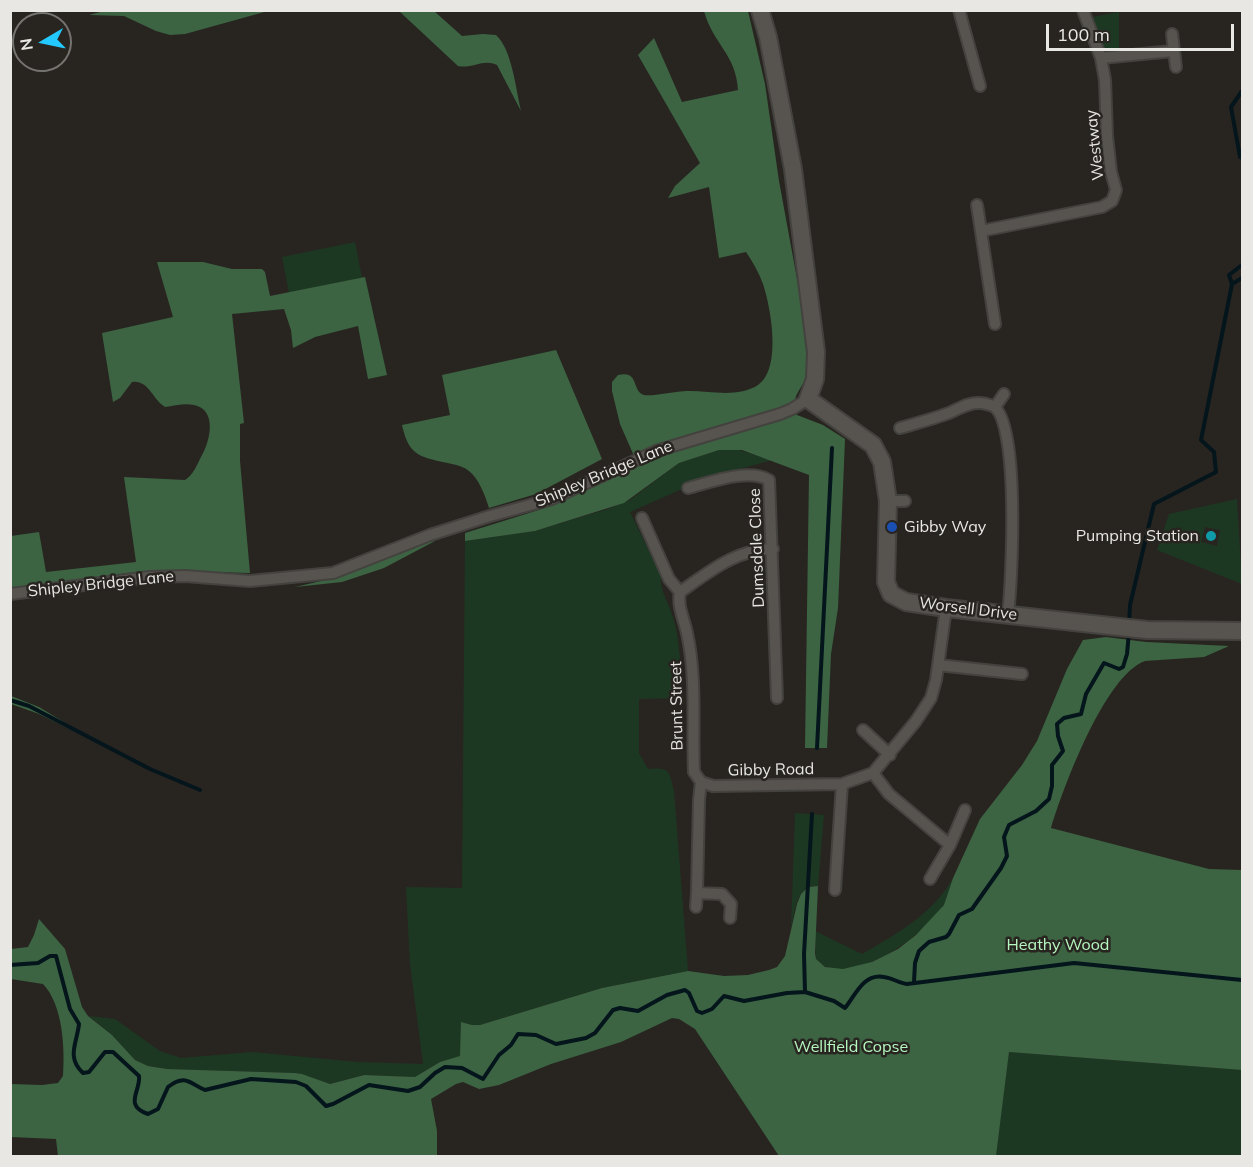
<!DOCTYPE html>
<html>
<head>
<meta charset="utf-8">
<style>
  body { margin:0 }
  #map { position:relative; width:1253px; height:1167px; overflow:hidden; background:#282521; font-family:Mulish,sans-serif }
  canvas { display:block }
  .frame { position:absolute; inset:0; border:12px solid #e8e7e4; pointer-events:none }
  .north { position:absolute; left:12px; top:12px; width:60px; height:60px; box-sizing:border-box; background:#282521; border:2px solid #75736f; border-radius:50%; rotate:261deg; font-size:16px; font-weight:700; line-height:24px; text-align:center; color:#e8e7e4 }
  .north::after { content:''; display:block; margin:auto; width:21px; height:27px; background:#23c9fe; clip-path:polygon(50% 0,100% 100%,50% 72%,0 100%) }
  .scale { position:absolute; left:1046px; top:24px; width:188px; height:27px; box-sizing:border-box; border:3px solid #e8e7e4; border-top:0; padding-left:8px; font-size:18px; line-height:21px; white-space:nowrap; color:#e8e7e4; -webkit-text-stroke:4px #282521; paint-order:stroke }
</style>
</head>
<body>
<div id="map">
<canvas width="1253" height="1167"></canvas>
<div class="frame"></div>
<div class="north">N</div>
<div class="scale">100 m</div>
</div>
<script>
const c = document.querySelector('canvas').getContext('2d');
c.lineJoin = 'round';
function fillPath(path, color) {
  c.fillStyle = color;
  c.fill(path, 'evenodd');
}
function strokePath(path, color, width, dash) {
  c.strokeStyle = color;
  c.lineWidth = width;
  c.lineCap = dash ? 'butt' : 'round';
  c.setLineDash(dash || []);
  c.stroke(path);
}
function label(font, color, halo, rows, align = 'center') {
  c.font = font + ' Mulish,sans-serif';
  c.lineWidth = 5;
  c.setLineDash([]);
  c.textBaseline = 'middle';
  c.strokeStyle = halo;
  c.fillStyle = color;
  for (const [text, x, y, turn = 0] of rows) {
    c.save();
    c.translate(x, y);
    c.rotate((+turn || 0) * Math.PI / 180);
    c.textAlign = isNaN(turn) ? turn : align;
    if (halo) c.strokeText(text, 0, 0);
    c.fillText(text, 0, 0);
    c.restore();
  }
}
fillPath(new Path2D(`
  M 1119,12 L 1119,50 L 1105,50 L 1094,27 L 1093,17 Z
  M 355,242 L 362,278 L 289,293 L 282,257 Z
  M 735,449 L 772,460 L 707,478 L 630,512 L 661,576 C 659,589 669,604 673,617 C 681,643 680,671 683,698 L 639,699 L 639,753 L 648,769 C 670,767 669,771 674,791 L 688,971 L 602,988 L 480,1025 L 472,1025 L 461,1022 L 461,1056 L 440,1062 L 415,1077 L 363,1075 L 330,1084 L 302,1074 L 295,1073 L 167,1069 L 148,1066 L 135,1060 L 112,1035 L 89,1016 L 115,1019 L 160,1051 L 181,1058 L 252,1052 L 358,1062 L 423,1064 L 410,964 L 406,887 L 462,888 L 465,541 L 535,531 L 608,509 L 630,500 L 679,463 L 719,450 Z
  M 1237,499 L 1242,584 L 1157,550 L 1169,514 ZM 1205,527 L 1220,530 L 1217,546 L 1201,542 Z
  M 795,813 L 824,815 L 818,886 C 796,883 794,915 791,930 Z
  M 953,878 C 950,886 948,897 944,905 C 928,933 845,994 816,959 L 815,931 L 862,954 C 898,933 932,915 953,878 Z
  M 1009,1052 L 1242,1070 L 1242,1156 L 996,1156 Z`), '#1d3822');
fillPath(new Path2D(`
  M 104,11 L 104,10 L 268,11 L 185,34 L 170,35 L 156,31 L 124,16 L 89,15 Z
  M 399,11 L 434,11 L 462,36 L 483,34 L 496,35 C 512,49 516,90 521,111 L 497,65 C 484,58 472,69 458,66 Z
  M 704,11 L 748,11 L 765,84 L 779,181 L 811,355 C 810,362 809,369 807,375 C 802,390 789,397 797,415 L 823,425 L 845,439 L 838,608 L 831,654 L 827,748 L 805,748 L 809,475 L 742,450 L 719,450 L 679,463 L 624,503 L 535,531 L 465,541 L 465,533 L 545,508 L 638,465 L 620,424 L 612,391 L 612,382 L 618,375 C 640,370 631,391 644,395 C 651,397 679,390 690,391 C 711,391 738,398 758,385 C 782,369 771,308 763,284 C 759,273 753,262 746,252 L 719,258 L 709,187 L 668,198 L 675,186 L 700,163 L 638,55 L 654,38 L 682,102 L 738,90 C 736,54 713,44 704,11 Z
  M 157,262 L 203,262 L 232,269 L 262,269 L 265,272 L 270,296 L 365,277 L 387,375 L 368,379 L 358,326 L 315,337 L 293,348 L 291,330 L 284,309 L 232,314 L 244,423 L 240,424 L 240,461 L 250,573 L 172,571 L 144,573 L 11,591 L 11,536 L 39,532 L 46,572 L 136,562 L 124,477 L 185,480 C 193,475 197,465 201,457 C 210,442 218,410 194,405 C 184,403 174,406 165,407 C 152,399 149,380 132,382 L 120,398 L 113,402 L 102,333 L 173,317 Z
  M 556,350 L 602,459 L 536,494 L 489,508 C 485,495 479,479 469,471 C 464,467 458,465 452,464 C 422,457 409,458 402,425 L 450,415 L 442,375 Z
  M 435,541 L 384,568 L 342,582 L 295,587 C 321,581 348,575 373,564 C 394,556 412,543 435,541 Z
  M 1106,637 L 1146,642 L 1229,646 L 1204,657 L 1145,661 C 1105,675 1063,788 1051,828 L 1209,869 L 1242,870 L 1242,1070 L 1009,1052 L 996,1156 L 779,1156 L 695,1029 L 679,1019 L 672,1018 L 621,1042 L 551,1064 L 499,1085 L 479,1089 L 463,1082 L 456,1084 L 431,1099 L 437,1131 L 437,1156 L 58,1156 L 56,1139 L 11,1137 L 11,1084 L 42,1085 L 58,1083 L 63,1076 C 65,1048 63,1005 43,984 L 11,979 L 11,949 L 28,947 L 34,935 L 39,919 L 65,949 L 82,1007 L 88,1016 L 112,1035 L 135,1060 L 148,1066 L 167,1069 L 295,1073 L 302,1074 L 330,1084 L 364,1075 L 415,1077 L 440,1062 L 460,1056 L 461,1022 L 472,1025 L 480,1025 L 602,988 L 688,971 L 724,976 L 748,975 L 769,970 L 777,967 L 785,956 L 797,904 L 801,894 L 808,887 L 818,886 L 815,953 L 816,959 L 825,967 L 843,969 L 872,962 L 898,949 L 916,935 L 944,905 L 953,878 L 980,819 L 1022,765 L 1037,741 L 1067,669 L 1083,640 Z
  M 11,696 L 39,707 L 100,744 L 39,714 L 11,704 Z`), '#3c6442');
strokePath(new Path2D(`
  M 1242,91 L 1231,107 L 1240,157 L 1242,158
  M 1232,284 L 1242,278
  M 1129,625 L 1130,605 L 1154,504 L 1216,472 L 1214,452 L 1201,440 L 1232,284 L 1229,275 L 1242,265
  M 10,700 L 29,706 L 150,769 L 200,790
  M 817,748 L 832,448
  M 10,965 L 38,963 L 50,956 L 56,956 L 70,1009 L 79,1024 C 77,1043 66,1057 83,1073 L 89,1072 L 105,1052 L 113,1052 L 139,1076 C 141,1091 123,1105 148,1114 L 158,1109 L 168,1087 C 186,1073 190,1084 205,1090 L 251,1079 L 296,1082 L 306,1086 L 326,1106 L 333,1104 L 369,1085 L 408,1091 L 420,1087 L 435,1073 L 445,1067 L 462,1068 L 483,1079 L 499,1055 L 511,1045 L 518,1034 L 536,1035 L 556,1044 L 586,1038 L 595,1033 L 613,1010 L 620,1008 L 638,1011 L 667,995 L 685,990 L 689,993 L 697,1011 L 702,1013 L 712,1009 L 724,996 L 744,1001 L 787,993 L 805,992 L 834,1001 L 845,1008 C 855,996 863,973 884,977 C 892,978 899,983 907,984 L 1074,963 L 1242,980
  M 914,982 L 915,963 L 919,951 L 929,942 L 946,937 L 949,934 L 959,915 L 972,909 L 1001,868 L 1007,856 L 1004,837 L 1009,825 L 1036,811 L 1049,799 L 1052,786 L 1052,765 L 1063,751 L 1058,736 L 1057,724 L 1064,718 L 1081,714 L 1086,694 L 1104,663 L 1119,669 L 1123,667 L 1127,654 L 1129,632
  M 805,992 L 804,954 L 812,814`), '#04151c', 4);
const street = new Path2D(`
  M 959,10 L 980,86
  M 1172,34 L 1176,67
  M 1101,58 L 1173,51
  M 977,205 L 995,324
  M 981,231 L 1102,207 L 1112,201 L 1116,190 L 1111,172 L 1107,136 L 1105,80 L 1101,58 L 1083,10
  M 995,407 L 1004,394
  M 900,428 C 917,423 933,419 949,413 C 959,409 968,402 980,403 C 983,403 990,405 993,406 C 1020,421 1012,582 1008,614
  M 688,488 C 711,482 748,468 769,480 L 777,698
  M 888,501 L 905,501
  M 642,518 L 669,579 L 680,592
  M 10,594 L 150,577 L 185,576 L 250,581 L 333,573 L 430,535 L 490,516 L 552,499 L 656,451 L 780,414 L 792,409 L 808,399
  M 938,665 L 1022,674
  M 863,730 L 890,755
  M 873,773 L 889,794 L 950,845
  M 701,782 L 713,786 L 842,784 L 873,773 L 916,721 L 931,698 L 936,680 L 946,608
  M 701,782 L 694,772 C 692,725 697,679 687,633 C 684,619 677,606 680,592 C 709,572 736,549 773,549
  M 701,782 L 699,800 L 697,893 L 722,894 L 731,904 L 730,918
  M 930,879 L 950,845 L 965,810
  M 835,890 L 842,784
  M 696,907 L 697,893`);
const secondary = new Path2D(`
  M 760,10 L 768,37 L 793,169 L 816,352 L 815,379 L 808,399 L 873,445 L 882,462 L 888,501 L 886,582 L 891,594 L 906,602 L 946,608 L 1147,630 L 1242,631`);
strokePath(street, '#44423f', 14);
strokePath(secondary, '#44423f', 20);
strokePath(street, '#57544f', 10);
strokePath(secondary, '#57544f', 16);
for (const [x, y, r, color] of [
  [892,527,6,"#1a4fb4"],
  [1211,536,6,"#0f9aa8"]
]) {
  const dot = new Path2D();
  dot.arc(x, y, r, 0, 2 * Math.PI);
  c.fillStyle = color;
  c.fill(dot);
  strokePath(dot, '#282521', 2);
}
label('16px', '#e8e7e4', '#282521', [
  ["Westway",1095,145,-96],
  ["Shipley Bridge Lane",604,474,-23],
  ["Dumsdale Close",757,548,-92],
  ["Shipley Bridge Lane",101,584,-6],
  ["Worsell Drive",968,609,7],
  ["Brunt Street",677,706,-91],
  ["Gibby Road",771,770,-1]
]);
label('16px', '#e8e7e4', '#282521', [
  ["Gibby Way",904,527],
  ["Pumping Station",1199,536,"right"]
], 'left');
label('16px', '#b6f7bf', '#282521', [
  ["Heathy Wood",1058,945],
  ["Wellfield Copse",851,1047]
]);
</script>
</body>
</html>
